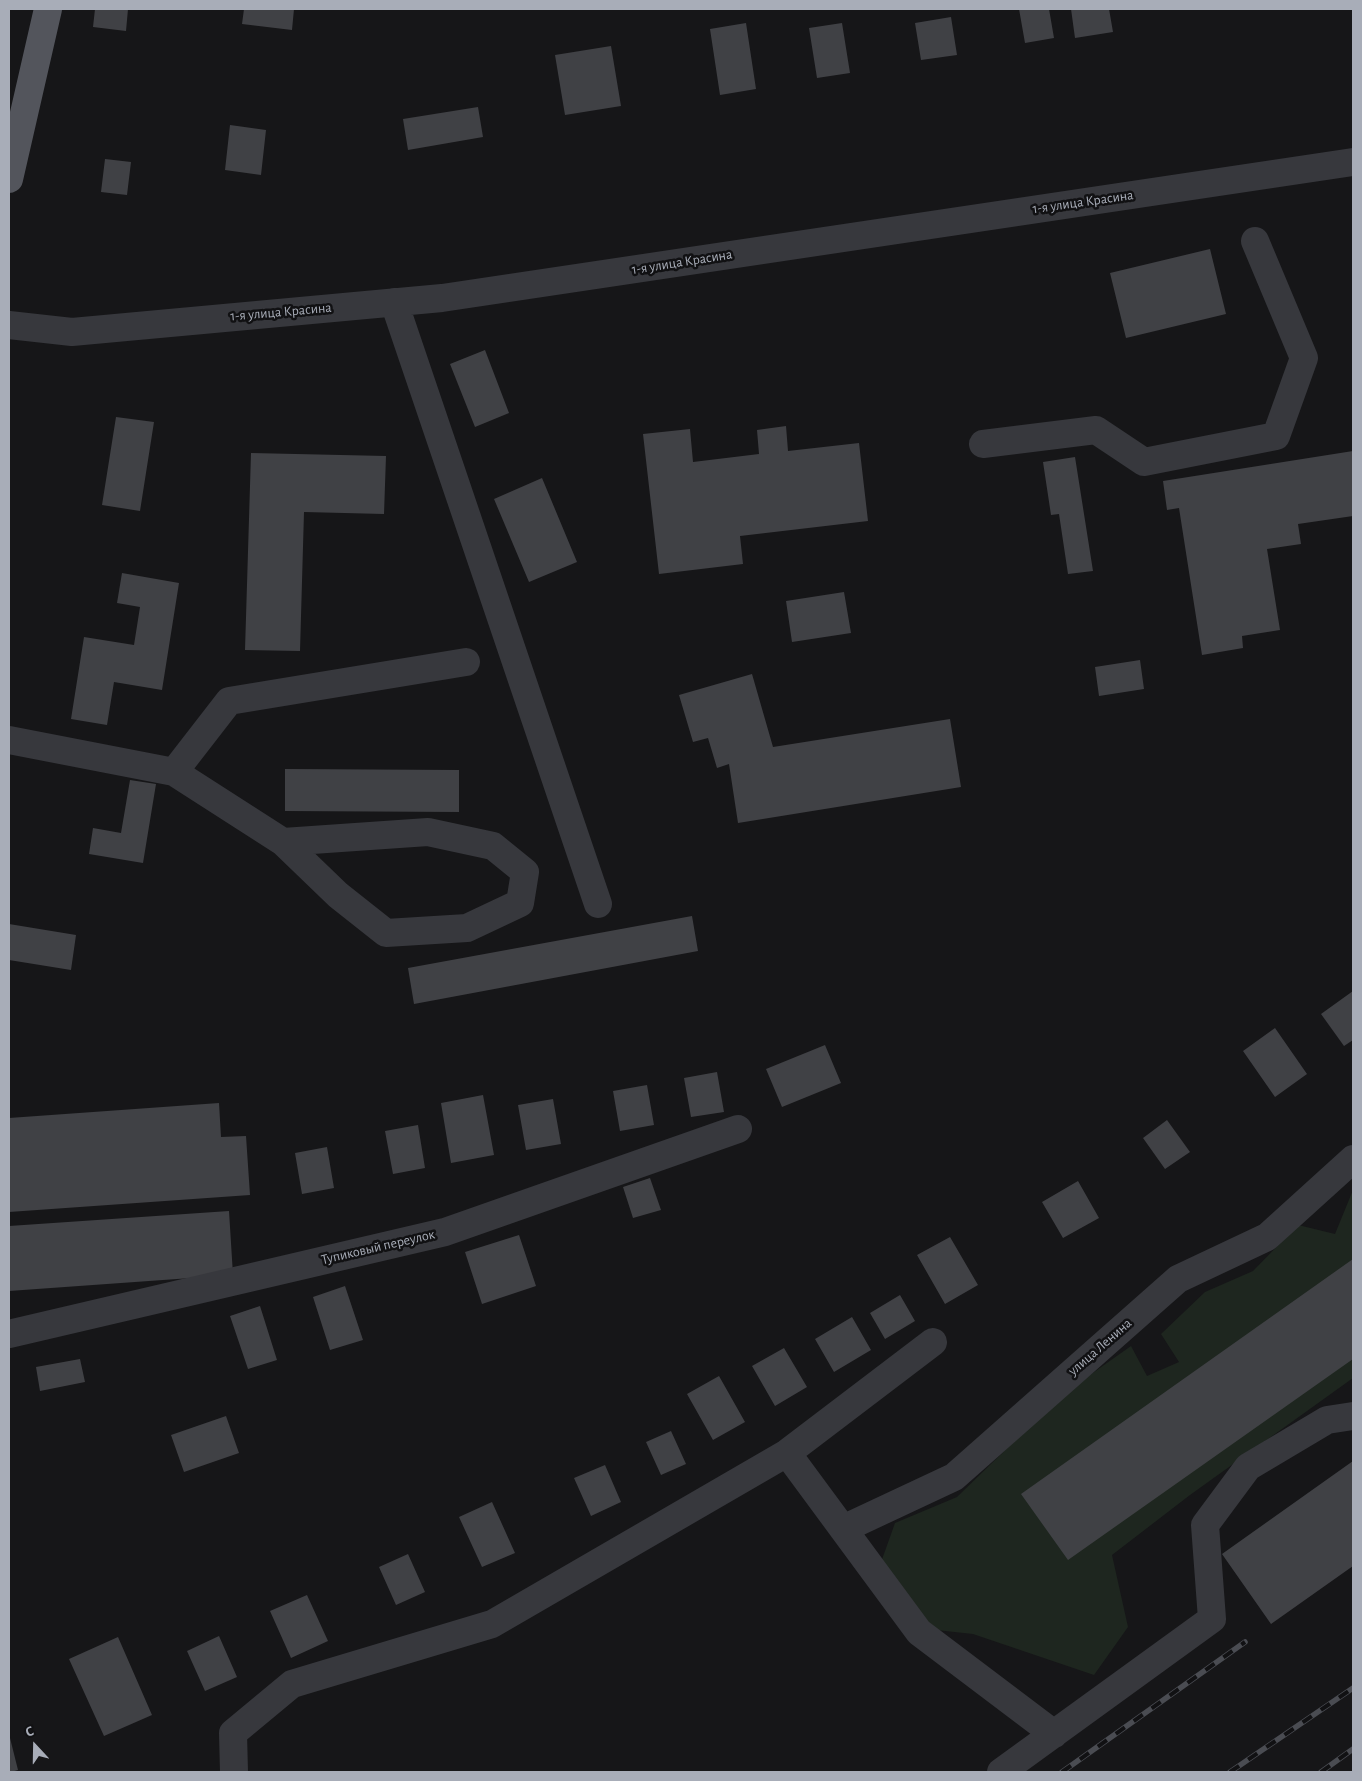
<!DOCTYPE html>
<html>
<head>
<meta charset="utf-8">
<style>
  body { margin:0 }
  #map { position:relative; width:1362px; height:1781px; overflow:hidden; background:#161618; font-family:"Alegreya Sans",sans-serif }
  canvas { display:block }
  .frame { position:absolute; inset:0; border:10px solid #a8adb8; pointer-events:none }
  .north { position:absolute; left:10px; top:1721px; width:50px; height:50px; -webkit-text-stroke:4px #111113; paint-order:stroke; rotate:339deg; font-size:14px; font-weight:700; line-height:20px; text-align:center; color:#a8adb8 }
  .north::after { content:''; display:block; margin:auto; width:18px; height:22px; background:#a8adb8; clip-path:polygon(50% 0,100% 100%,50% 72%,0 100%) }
</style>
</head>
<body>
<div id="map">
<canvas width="1362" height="1781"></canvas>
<div class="frame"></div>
<div class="north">С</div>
</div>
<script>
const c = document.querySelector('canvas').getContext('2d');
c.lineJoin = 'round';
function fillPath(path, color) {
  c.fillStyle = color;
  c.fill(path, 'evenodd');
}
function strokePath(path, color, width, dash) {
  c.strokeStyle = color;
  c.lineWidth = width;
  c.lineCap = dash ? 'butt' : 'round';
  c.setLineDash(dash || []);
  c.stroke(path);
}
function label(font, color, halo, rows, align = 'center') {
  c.font = font + ' "Alegreya Sans",sans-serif';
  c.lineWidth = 5;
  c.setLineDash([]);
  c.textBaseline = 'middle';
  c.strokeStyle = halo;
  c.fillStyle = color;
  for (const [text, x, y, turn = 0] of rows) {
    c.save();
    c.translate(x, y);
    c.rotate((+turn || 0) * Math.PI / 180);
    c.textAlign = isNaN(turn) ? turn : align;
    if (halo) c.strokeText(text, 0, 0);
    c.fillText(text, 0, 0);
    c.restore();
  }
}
fillPath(new Path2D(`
  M 1353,1190 L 1353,1378 L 1190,1495 L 1112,1555 L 1128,1627 L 1094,1675 L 973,1634 L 927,1629 L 880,1565 L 895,1523 L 957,1497 L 1063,1394 L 1131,1346 L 1147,1376 L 1179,1362 L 1161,1334 L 1205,1292 L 1253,1271 L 1298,1225 L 1335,1234 Z`), '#1e261f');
fillPath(new Path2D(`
  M 95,9 L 128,9 L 126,31 L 93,27 Z
  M 244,9 L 294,9 L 292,30 L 242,24 Z
  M 1019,9 L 1049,9 L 1054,38 L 1025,43 Z
  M 1071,9 L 1109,9 L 1113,32 L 1075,38 Z
  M 951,17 L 957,55 L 921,60 L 915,23 Z
  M 746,23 L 756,89 L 720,95 L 710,29 Z
  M 842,23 L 850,73 L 817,78 L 809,28 Z
  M 611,46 L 621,106 L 565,115 L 555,55 Z
  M 478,107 L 483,137 L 408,150 L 403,119 Z
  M 230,125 L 266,130 L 261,175 L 225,170 Z
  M 105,159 L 131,162 L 127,195 L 101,192 Z
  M 1210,249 L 1226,314 L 1126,338 L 1110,273 Z
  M 485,350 L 509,413 L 475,427 L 450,364 Z
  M 116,417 L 154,422 L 140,511 L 102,505 Z
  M 786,426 L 788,451 L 859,443 L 868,521 L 740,536 L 743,564 L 659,574 L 643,434 L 690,429 L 693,462 L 759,454 L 757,430 Z
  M 1353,451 L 1353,516 L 1298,524 L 1301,544 L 1267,549 L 1280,630 L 1242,636 L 1243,648 L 1202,655 L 1179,508 L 1167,510 L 1163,481 Z
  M 251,453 L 386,456 L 384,514 L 304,512 L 300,651 L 245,650 Z
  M 1075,457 L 1093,571 L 1068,574 L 1059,514 L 1051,515 L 1043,462 Z
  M 542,478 L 577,562 L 529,582 L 494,499 Z
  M 122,573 L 179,583 L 162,690 L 114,682 L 107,725 L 71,719 L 84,637 L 134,645 L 140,607 L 117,603 Z
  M 844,592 L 851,633 L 792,642 L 786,601 Z
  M 1140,660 L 1144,689 L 1099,696 L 1095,667 Z
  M 752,674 L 773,747 L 950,719 L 961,787 L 738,823 L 729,764 L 717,768 L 708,738 L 693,742 L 679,695 Z
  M 285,769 L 459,770 L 459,812 L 285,811 Z
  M 130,780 L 156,784 L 143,863 L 89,854 L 93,828 L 121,833 Z
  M 692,916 L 698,951 L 414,1004 L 408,968 Z
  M 9,924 L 76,935 L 71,970 L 9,960 Z
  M 1353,991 L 1353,1040 L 1344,1046 L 1321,1014 Z
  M 1275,1028 L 1307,1074 L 1275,1097 L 1243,1051 Z
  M 825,1045 L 841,1083 L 782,1107 L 766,1069 Z
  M 717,1072 L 724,1112 L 691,1117 L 684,1078 Z
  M 647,1085 L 654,1125 L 620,1131 L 613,1091 Z
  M 483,1095 L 494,1155 L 451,1163 L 441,1103 Z
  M 553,1099 L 561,1144 L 526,1150 L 518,1105 Z
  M 219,1103 L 221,1137 L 246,1136 L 250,1195 L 9,1212 L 9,1118 Z
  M 1167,1120 L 1190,1152 L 1165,1169 L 1143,1138 Z
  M 418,1125 L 425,1168 L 393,1174 L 385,1131 Z
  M 327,1147 L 334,1188 L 302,1194 L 295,1153 Z
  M 650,1178 L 661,1210 L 633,1218 L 623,1187 Z
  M 1078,1181 L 1099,1218 L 1063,1238 L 1042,1202 Z
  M 229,1211 L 233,1275 L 9,1291 L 9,1226 Z
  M 519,1235 L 536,1286 L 482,1304 L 465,1252 Z
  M 950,1237 L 978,1285 L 945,1304 L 917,1255 Z
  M 1353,1259 L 1353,1359 L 1068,1560 L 1021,1494 Z
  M 345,1286 L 363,1340 L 330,1350 L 313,1297 Z
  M 900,1295 L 915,1321 L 885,1339 L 870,1313 Z
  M 260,1306 L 277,1360 L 248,1369 L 230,1316 Z
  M 852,1317 L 871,1350 L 834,1372 L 815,1339 Z
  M 784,1348 L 807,1387 L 775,1406 L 752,1366 Z
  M 80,1359 L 85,1382 L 40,1391 L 36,1367 Z
  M 719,1376 L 745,1422 L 713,1440 L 687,1394 Z
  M 226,1416 L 239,1453 L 184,1472 L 171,1435 Z
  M 671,1431 L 686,1464 L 661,1475 L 646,1442 Z
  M 1353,1461 L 1353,1566 L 1271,1624 L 1222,1554 Z
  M 605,1465 L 621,1502 L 591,1516 L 574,1478 Z
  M 492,1502 L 515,1553 L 482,1567 L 459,1517 Z
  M 408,1554 L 425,1592 L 396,1605 L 379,1567 Z
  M 307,1595 L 328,1641 L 291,1658 L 270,1611 Z
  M 219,1636 L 237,1677 L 205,1691 L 187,1651 Z
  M 118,1637 L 152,1715 L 104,1736 L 69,1659 Z
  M 9,1734 L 18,1770 L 11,1772 L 9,1772 Z`), '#404145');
strokePath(new Path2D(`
  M 394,302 L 598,904
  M 9,325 L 72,332 L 442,298 L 1353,162
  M 983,444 L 1096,430 L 1144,462 L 1276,436 L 1304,358 L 1255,241
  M 9,740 L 174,772 L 283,842 L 338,895 L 386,933 L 467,928 L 520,903 L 525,872 L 493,846 L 428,832 L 283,842
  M 174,772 L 229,701 L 466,662
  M 9,1334 L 445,1232 L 738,1129
  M 787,1453 L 919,1632 L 1054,1734
  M 843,1529 L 954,1477 L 1178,1279 L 1267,1237 L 1353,1159
  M 234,1772 L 233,1733 L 292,1684 L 492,1624 L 787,1453 L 933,1342
  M 1001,1772 L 1212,1619 L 1205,1525 L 1248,1467 L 1327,1420 L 1353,1416`), '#37383d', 28);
strokePath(new Path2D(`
  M 9,179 L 48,9`), '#53555c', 28);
const rail = new Path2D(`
  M 1062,1772 L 1245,1642
  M 1230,1772 L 1353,1688
  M 1321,1772 L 1353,1749`);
strokePath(rail, '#4a4c52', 5.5);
strokePath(rail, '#111113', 4, [11]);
label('14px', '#a8adb8', '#111113', [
  ["1-я улица Красина",1083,202,-8],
  ["1-я улица Красина",682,262,-9],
  ["1-я улица Красина",281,312,-5],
  ["Тупиковый переулок",378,1247,-13],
  ["улица Ленина",1100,1347,-41]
]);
</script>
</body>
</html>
